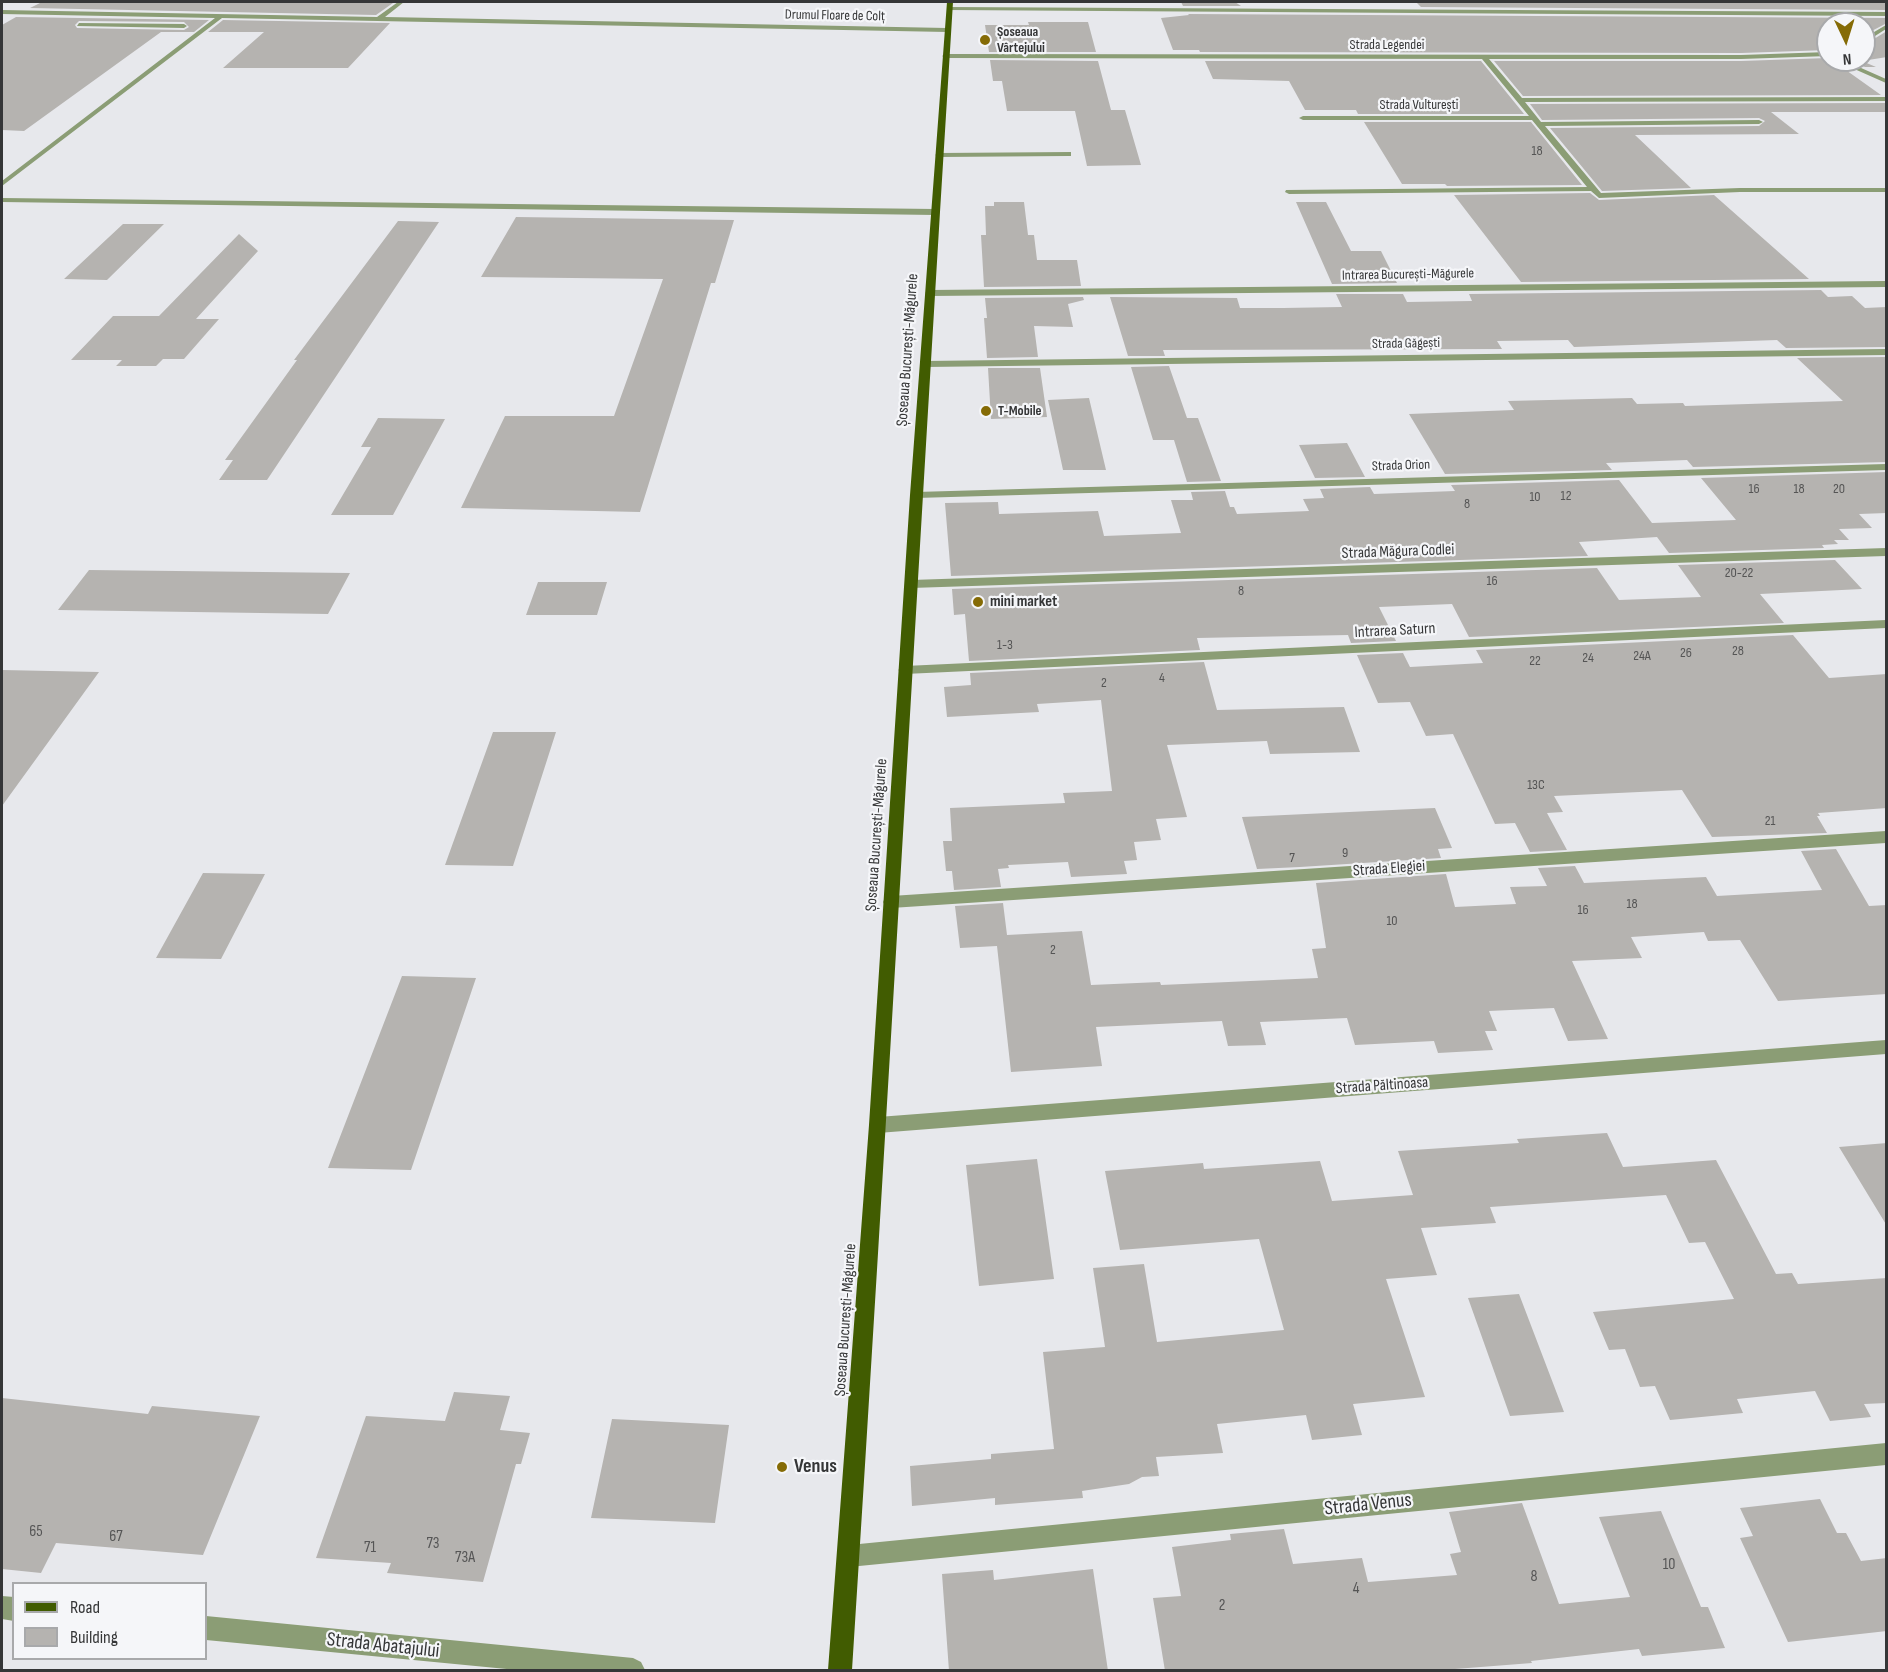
<!DOCTYPE html>
<html>
<head>
<meta charset="utf-8">
<style>
  body { margin:0 }
  #map { position:relative; width:1888px; height:1672px; overflow:hidden; background:#e7e8ec; font-family:"Sofia Sans Condensed",sans-serif }
  canvas { display:block }
  .frame { position:absolute; inset:0; border:3px solid #353637; pointer-events:none }
  .legend { position:absolute; left:12px; top:1582px; width:195px; height:78px; box-sizing:border-box; background:#f5f6f9; border:2px solid #a8a9ab; margin:0; padding:8px 10px; list-style:none; font-size:18px; color:#353637 }
  .legend li { display:flex; align-items:center; gap:12px; height:30px }
  .legend b { width:30px; border:2px solid #a8a9ab }
  .north { position:absolute; left:1816px; top:12px; width:60px; height:60px; box-sizing:border-box; background:#f5f6f9; border:2px solid #a8a9ab; border-radius:50%; rotate:176deg; font-size:16px; font-weight:700; line-height:24px; text-align:center; color:#353637 }
  .north::after { content:''; display:block; margin:auto; width:21px; height:27px; background:#856b06; clip-path:polygon(50% 0,100% 100%,50% 72%,0 100%) }
</style>
</head>
<body>
<div id="map">
<canvas width="1888" height="1672"></canvas>
<div class="frame"></div>
<ul class="legend">
<li><b style="height:8px;background:#415c01"></b>Road</li>
<li><b style="height:16px;background:#b5b3b0"></b>Building</li>
</ul>
<div class="north">N</div>
</div>
<script>
const c = document.querySelector('canvas').getContext('2d');
c.lineJoin = 'round';
function fillPath(path, color) {
  c.fillStyle = color;
  c.fill(path, 'evenodd');
}
function strokePath(path, color, width, dash) {
  c.strokeStyle = color;
  c.lineWidth = width;
  c.lineCap = dash ? 'butt' : 'round';
  c.setLineDash(dash || []);
  c.stroke(path);
}
function label(font, color, halo, rows, align = 'center') {
  c.font = font + ' "Sofia Sans Condensed",sans-serif';
  c.lineWidth = 4.5;
  c.setLineDash([]);
  c.textBaseline = 'middle';
  c.strokeStyle = halo;
  c.fillStyle = color;
  for (const [text, x, y, turn = 0] of rows) {
    c.save();
    c.translate(x, y);
    c.rotate((+turn || 0) * Math.PI / 180);
    c.textAlign = isNaN(turn) ? turn : align;
    if (halo) c.strokeText(text, 0, 0);
    c.fillText(text, 0, 0);
    c.restore();
  }
}
fillPath(new Path2D(`
  M 42,2 L 358,2 L 393,3 L 376,15 L 30,8 Z
  M 1181,2 L 1235,2 L 1241,6 L 1183,6 Z
  M 1416,2 L 1887,2 L 1887,10 L 1421,7 Z
  M 1188,14 L 1887,18 L 1887,23 L 1864,35 L 1864,24 L 1828,24 L 1828,50 L 1741,53 L 1200,52 L 1199,50 L 1173,50 L 1161,18 L 1189,15 Z
  M 16,17 L 209,20 L 194,32 L 161,32 L 24,131 L 2,130 L 2,25 ZM 79,21 L 184,22 L 189,27 L 184,30 L 77,28 L 75,25 Z
  M 223,20 L 390,23 L 348,68 L 223,68 L 264,32 L 208,32 Z
  M 1028,22 L 1088,22 L 1096,52 L 989,52 L 985,25 L 1029,25 Z
  M 1887,31 L 1887,57 L 1862,61 L 1876,67 L 1865,67 L 1849,60 L 1864,60 L 1864,45 Z
  M 1828,58 L 1846,68 L 1843,68 L 1881,95 L 1523,96 L 1494,61 L 1741,61 Z
  M 990,60 L 1098,61 L 1111,110 L 1125,110 L 1141,165 L 1087,166 L 1075,111 L 1007,111 L 1002,81 L 993,81 Z
  M 1205,61 L 1481,61 L 1524,114 L 1358,114 L 1356,110 L 1305,110 L 1289,81 L 1213,79 Z
  M 1887,103 L 1887,112 L 1771,112 L 1799,134 L 1635,135 L 1691,188 L 1602,191 L 1550,128 L 1759,126 L 1765,121 L 1759,118 L 1542,120 L 1530,104 Z
  M 1364,122 L 1531,122 L 1582,185 L 1447,186 L 1445,184 L 1402,184 Z
  M 1590,193 L 1599,200 L 1714,195 L 1809,279 L 1521,282 L 1454,195 Z
  M 994,202 L 1024,202 L 1028,235 L 1034,235 L 1037,260 L 1077,260 L 1081,286 L 984,287 L 981,235 L 986,235 L 985,206 L 994,206 Z
  M 1296,202 L 1326,202 L 1351,251 L 1381,251 L 1397,283 L 1332,284 Z
  M 516,217 L 734,220 L 715,283 L 711,283 L 640,512 L 461,508 L 505,416 L 614,416 L 663,279 L 481,277 Z
  M 398,221 L 439,222 L 267,480 L 219,480 L 233,460 L 225,460 L 297,360 L 294,360 Z
  M 123,224 L 164,224 L 107,280 L 64,279 Z
  M 239,234 L 258,251 L 196,319 L 219,319 L 184,359 L 163,359 L 156,366 L 116,366 L 122,360 L 71,360 L 113,316 L 159,316 Z
  M 1821,290 L 1828,297 L 1852,296 L 1865,308 L 1887,307 L 1887,347 L 1786,348 L 1777,340 L 1574,347 L 1568,340 L 1497,341 L 1502,349 L 1163,350 L 1165,356 L 1128,356 L 1110,297 L 1237,298 L 1240,308 L 1283,308 L 1342,307 L 1336,294 L 1403,294 L 1407,302 L 1472,301 L 1469,294 Z
  M 1083,297 L 1084,300 L 1068,304 L 1073,327 L 1034,326 L 1038,357 L 987,358 L 984,318 L 987,318 L 985,298 Z
  M 1887,357 L 1887,462 L 1693,467 L 1687,460 L 1606,463 L 1612,470 L 1445,474 L 1409,414 L 1514,410 L 1508,401 L 1632,398 L 1637,404 L 1683,403 L 1685,406 L 1843,401 L 1797,358 Z
  M 1169,366 L 1187,418 L 1198,418 L 1221,481 L 1187,482 L 1174,440 L 1153,440 L 1131,367 Z
  M 988,368 L 1040,368 L 1047,417 L 991,419 Z
  M 1089,398 L 1106,470 L 1063,470 L 1048,400 Z
  M 378,418 L 445,419 L 393,515 L 331,515 L 371,447 L 361,447 Z
  M 1347,443 L 1365,477 L 1315,478 L 1299,445 Z
  M 1887,472 L 1887,513 L 1859,514 L 1872,528 L 1839,529 L 1849,540 L 1834,540 L 1838,544 L 1822,545 L 1824,548 L 1669,553 L 1657,537 L 1579,542 L 1588,556 L 951,576 L 945,503 L 998,502 L 999,514 L 1098,511 L 1104,536 L 1181,533 L 1171,500 L 1193,500 L 1191,492 L 1225,491 L 1230,507 L 1234,507 L 1237,514 L 1309,511 L 1303,499 L 1324,498 L 1320,489 L 1370,487 L 1374,494 L 1455,491 L 1451,485 L 1619,480 L 1652,523 L 1736,520 L 1701,478 Z
  M 1835,560 L 1862,589 L 1760,594 L 1784,623 L 1469,637 L 1452,604 L 1379,607 L 1396,641 L 1351,643 L 1348,635 L 1197,638 L 1200,650 L 969,661 L 965,614 L 954,615 L 952,589 L 1597,568 L 1619,600 L 1701,597 L 1678,565 Z
  M 89,570 L 350,573 L 328,614 L 58,610 Z
  M 538,582 L 607,582 L 597,615 L 526,615 Z
  M 1793,635 L 1829,678 L 1887,674 L 1887,808 L 1818,813 L 1820,816 L 1817,816 L 1827,833 L 1712,837 L 1682,790 L 1554,796 L 1563,812 L 1547,813 L 1567,850 L 1530,852 L 1515,823 L 1495,824 L 1453,734 L 1426,736 L 1410,702 L 1378,703 L 1357,655 L 1403,653 L 1410,667 L 1483,663 L 1476,650 Z
  M 1204,662 L 1217,710 L 1344,707 L 1360,752 L 1270,754 L 1267,741 L 1167,745 L 1187,817 L 1156,819 L 1161,840 L 1134,842 L 1137,860 L 1124,861 L 1127,874 L 1071,877 L 1068,862 L 1008,865 L 1009,868 L 998,869 L 1001,887 L 954,890 L 952,871 L 946,871 L 943,841 L 952,841 L 950,808 L 1065,803 L 1063,793 L 1112,791 L 1101,700 L 1037,704 L 1039,712 L 947,717 L 944,687 L 971,685 L 970,673 Z
  M 2,670 L 99,672 L 2,806 Z
  M 493,732 L 556,732 L 513,866 L 445,865 Z
  M 1435,808 L 1452,848 L 1438,849 L 1441,858 L 1300,867 L 1257,869 L 1242,817 Z
  M 1836,849 L 1869,906 L 1887,905 L 1887,994 L 1778,1001 L 1740,940 L 1708,941 L 1704,932 L 1631,937 L 1642,958 L 1572,961 L 1608,1039 L 1568,1041 L 1554,1008 L 1489,1011 L 1497,1031 L 1485,1031 L 1493,1050 L 1438,1053 L 1434,1041 L 1355,1045 L 1347,1018 L 1260,1022 L 1266,1045 L 1228,1046 L 1222,1021 L 1096,1027 L 1102,1066 L 1011,1072 L 997,946 L 960,948 L 955,906 L 1003,903 L 1007,935 L 1082,931 L 1091,985 L 1160,982 L 1161,985 L 1318,978 L 1312,949 L 1326,948 L 1316,883 L 1446,874 L 1455,907 L 1516,904 L 1510,887 L 1547,886 L 1538,868 L 1575,866 L 1584,883 L 1706,877 L 1717,896 L 1822,890 L 1801,851 Z
  M 203,873 L 265,874 L 221,959 L 156,958 Z
  M 402,976 L 476,978 L 411,1170 L 328,1168 Z
  M 1607,1133 L 1623,1167 L 1716,1160 L 1776,1274 L 1792,1273 L 1798,1284 L 1887,1278 L 1887,1403 L 1864,1404 L 1871,1417 L 1830,1421 L 1815,1391 L 1737,1399 L 1743,1413 L 1670,1420 L 1655,1386 L 1640,1387 L 1625,1349 L 1609,1350 L 1593,1312 L 1734,1299 L 1705,1242 L 1689,1243 L 1666,1195 L 1490,1207 L 1496,1223 L 1421,1228 L 1437,1275 L 1386,1279 L 1425,1397 L 1353,1404 L 1362,1435 L 1312,1440 L 1306,1415 L 1217,1424 L 1223,1453 L 1156,1457 L 1159,1476 L 1142,1477 L 1129,1484 L 1082,1491 L 1083,1498 L 995,1505 L 995,1498 L 912,1506 L 910,1466 L 991,1459 L 991,1454 L 1054,1449 L 1043,1352 L 1105,1347 L 1093,1268 L 1144,1264 L 1157,1342 L 1284,1330 L 1259,1239 L 1120,1250 L 1105,1171 L 1203,1163 L 1204,1169 L 1320,1161 L 1332,1201 L 1413,1195 L 1398,1151 L 1519,1143 L 1517,1139 Z
  M 1887,1143 L 1887,1226 L 1839,1147 Z
  M 1037,1159 L 1054,1279 L 979,1286 L 966,1165 Z
  M 1519,1294 L 1564,1412 L 1510,1416 L 1468,1298 Z
  M 454,1392 L 510,1396 L 500,1430 L 530,1433 L 521,1464 L 516,1464 L 483,1582 L 387,1573 L 391,1563 L 316,1558 L 366,1416 L 445,1421 Z
  M 2,1398 L 148,1414 L 152,1406 L 260,1416 L 203,1555 L 56,1543 L 41,1573 L 2,1569 Z
  M 612,1419 L 729,1425 L 715,1523 L 591,1518 Z
  M 1820,1499 L 1837,1533 L 1846,1533 L 1861,1561 L 1887,1558 L 1887,1631 L 1788,1642 L 1740,1538 L 1753,1536 L 1740,1508 Z
  M 1522,1503 L 1559,1604 L 1630,1597 L 1599,1517 L 1661,1511 L 1701,1607 L 1708,1607 L 1725,1648 L 1642,1656 L 1639,1649 L 1531,1661 L 1532,1663 L 1455,1669 L 1456,1671 L 1165,1671 L 1153,1598 L 1181,1596 L 1172,1547 L 1231,1540 L 1230,1534 L 1284,1529 L 1293,1564 L 1362,1558 L 1368,1582 L 1457,1575 L 1450,1554 L 1461,1552 L 1449,1512 Z
  M 1093,1569 L 1108,1671 L 949,1671 L 942,1574 L 993,1570 L 994,1580 Z`), '#b5b3b0');
fillPath(new Path2D(`
  M 398,2 L 404,2 L 385,17 L 947,28 L 950,30 L 947,32 L 222,18 L 2,186 L 2,181 L 215,18 L 2,14 L 2,10 L 377,17 Z
  M 950,7 L 1886,12 L 1886,16 L 948,10 Z
  M 79,23 L 184,24 L 187,26 L 184,28 L 77,26 Z
  M 1886,25 L 1886,29 L 1864,43 L 1864,38 Z
  M 1828,52 L 1828,56 L 1741,59 L 1489,59 L 1522,98 L 1886,97 L 1886,101 L 1525,102 L 1541,122 L 1759,120 L 1763,122 L 1759,124 L 1545,126 L 1601,193 L 1740,188 L 1886,188 L 1886,192 L 1740,192 L 1599,198 L 1591,191 L 1289,194 L 1285,192 L 1286,190 L 1587,187 L 1532,120 L 1303,120 L 1299,118 L 1303,116 L 1529,116 L 1482,59 L 945,58 L 942,56 L 945,54 L 1741,55 Z
  M 1834,60 L 1843,60 L 1886,79 L 1886,83 Z
  M 1071,152 L 1071,156 L 1068,156 L 939,157 L 935,155 L 939,153 Z
  M 2,198 L 935,209 L 939,212 L 935,215 L 2,202 Z
  M 1886,281 L 1886,287 L 930,296 L 925,293 L 930,290 Z
  M 1886,349 L 1886,355 L 926,367 L 921,364 L 926,361 Z
  M 1886,464 L 1886,470 L 916,498 L 910,495 L 916,492 Z
  M 1886,548 L 1886,556 L 911,588 L 905,584 L 911,580 Z
  M 1886,620 L 1886,628 L 905,674 L 898,670 L 905,666 Z
  M 1886,831 L 1886,843 L 891,908 L 885,906 L 883,902 L 885,898 L 891,896 Z
  M 1886,1040 L 1886,1054 L 878,1133 L 872,1131 L 869,1125 L 872,1119 L 878,1117 Z
  M 1886,1443 L 1886,1465 L 849,1567 L 841,1564 L 838,1556 L 841,1548 L 849,1545 Z
  M 2,1596 L 14,1597 L 14,1621 L 2,1619 Z
  M 206,1616 L 633,1658 L 641,1662 L 645,1670 L 517,1670 L 206,1640 Z`), '#8b9d75');
fillPath(new Path2D(`
  M 947,2 L 953,2 C 918,558 888,1114 852,1670 L 828,1670 L 869,1125 L 910,495 Z`), '#415c01');
for (const [x, y, r, color] of [
  [985,40,6,"#856b06"],
  [986,411,6,"#856b06"],
  [978,602,6,"#856b06"],
  [782,1467,6,"#856b06"]
]) {
  const dot = new Path2D();
  dot.arc(x, y, r, 0, 2 * Math.PI);
  c.fillStyle = color;
  c.fill(dot);
  strokePath(dot, '#f5f6f9', 2);
}
label('14px', '#353637', '#f5f6f9', [
  ["Drumul Floare de Colț",835,16,1],
  ["Strada Legendei",1387,45],
  ["Strada Vulturești",1419,105],
  ["Intrarea București-Măgurele",1408,275,-1],
  ["Strada Găgești",1406,344,-1],
  ["Strada Orion",1401,466,-2]
]);
label('bold 14px', '#353637', '#f5f6f9', [
  ["Șoseaua",997,32],
  ["Vârtejului",997,48],
  ["T-Mobile",998,411]
], 'left');
label('14px', '#555', null, [
  ["18",1537,151],
  ["16",1754,489],
  ["18",1799,489],
  ["20",1839,489],
  ["12",1566,496],
  ["10",1535,497],
  ["8",1467,504],
  ["20-22",1739,573],
  ["16",1492,581],
  ["8",1241,591],
  ["1-3",1005,645],
  ["28",1738,651],
  ["26",1686,653],
  ["24A",1642,656],
  ["24",1588,658],
  ["22",1535,661],
  ["4",1162,678],
  ["2",1104,683],
  ["13C",1536,785],
  ["21",1770,821],
  ["9",1345,853],
  ["7",1292,858],
  ["18",1632,904],
  ["16",1583,910],
  ["10",1392,921],
  ["2",1053,950]
]);
label('16px', '#353637', '#f5f6f9', [
  ["Șoseaua București-Măgurele",908,350,-86],
  ["Strada Măgura Codlei",1398,552,-2],
  ["Intrarea Saturn",1395,631,-3],
  ["Șoseaua București-Măgurele",877,835,-86],
  ["Strada Elegiei",1389,869,-4],
  ["Strada Păltinoasa",1382,1086,-4],
  ["Șoseaua București-Măgurele",846,1320,-86]
]);
label('bold 16px', '#353637', '#f5f6f9', [
  ["mini market",990,602]
], 'left');
label('16px', '#555', null, [
  ["65",36,1532],
  ["67",116,1537],
  ["73",433,1544],
  ["71",370,1548],
  ["73A",465,1558],
  ["10",1669,1565],
  ["8",1534,1577],
  ["4",1356,1589],
  ["2",1222,1606]
]);
label('bold 20px', '#353637', '#f5f6f9', [
  ["Venus",794,1467]
], 'left');
label('20px', '#353637', '#f5f6f9', [
  ["Strada Venus",1368,1505,-6],
  ["Strada Abatajului",383,1646,6]
]);
</script>
</body>
</html>
